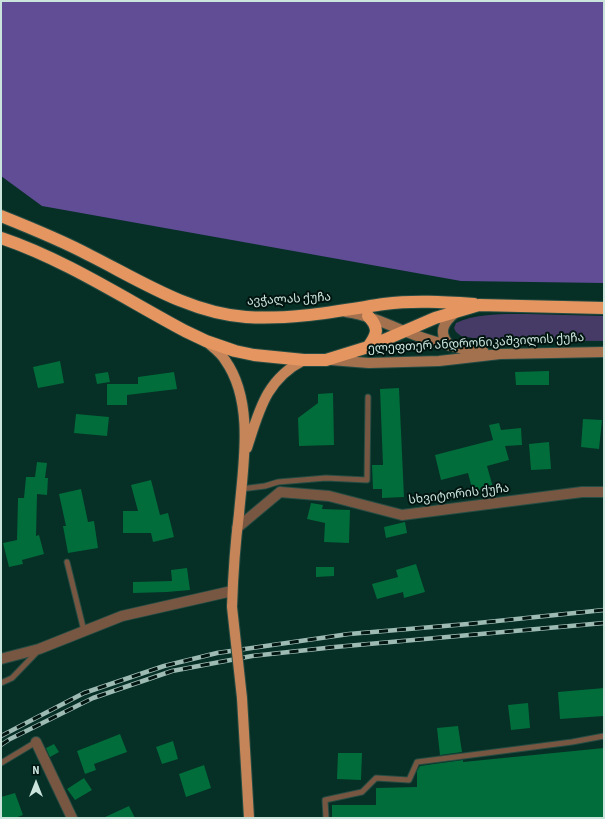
<!DOCTYPE html>
<html>
<head>
<meta charset="utf-8">
<style>
  body { margin:0 }
  #map { position:relative; width:605px; height:819px; overflow:hidden; background:#062f26; font-family:"Source Sans 3",sans-serif }
  canvas { display:block }
  .frame { position:absolute; inset:0; border:2px solid #cbe5dd; pointer-events:none }
  .north { position:absolute; left:16px; top:763px; width:40px; height:40px; -webkit-text-stroke:3px #021510; paint-order:stroke; rotate:0deg; font-size:11px; font-weight:700; line-height:16px; text-align:center; color:#cbe5dd }
  .north::after { content:''; display:block; margin:auto; width:14px; height:18px; background:#cbe5dd; clip-path:polygon(50% 0,100% 100%,50% 72%,0 100%) }
</style>
</head>
<body>
<div id="map">
<canvas width="605" height="819"></canvas>
<div class="frame"></div>
<div class="north">N</div>
</div>
<script>
const c = document.querySelector('canvas').getContext('2d');
c.lineJoin = 'round';
function fillPath(path, color) {
  c.fillStyle = color;
  c.fill(path, 'evenodd');
}
function strokePath(path, color, width, dash) {
  c.strokeStyle = color;
  c.lineWidth = width;
  c.lineCap = dash ? 'butt' : 'round';
  c.setLineDash(dash || []);
  c.stroke(path);
}
function label(font, color, halo, rows, align = 'center') {
  c.font = font + ' "Source Sans 3","Noto Sans Georgian",sans-serif';
  c.lineWidth = 4;
  c.setLineDash([]);
  c.textBaseline = 'middle';
  c.strokeStyle = halo;
  c.fillStyle = color;
  for (const [text, x, y, turn = 0] of rows) {
    c.save();
    c.translate(x, y);
    c.rotate((+turn || 0) * Math.PI / 180);
    c.textAlign = isNaN(turn) ? turn : align;
    if (halo) c.strokeText(text, 0, 0);
    c.fillText(text, 0, 0);
    c.restore();
  }
}
fillPath(new Path2D(`
  M 527,314 L 604,316 L 604,341 L 484,340 L 461,336 L 456,332 L 454,328 L 456,323 C 477,313 504,314 527,314 Z`), '#463a67');
fillPath(new Path2D(`
  M 1,1 L 604,1 L 604,283 L 461,281 L 42,206 L 1,176 Z`), '#614c96');
fillPath(new Path2D(`
  M 60,361 L 64,383 L 38,388 L 33,367 Z
  M 549,371 L 549,385 L 516,385 L 515,372 Z
  M 108,372 L 110,382 L 97,384 L 95,374 Z
  M 174,372 L 177,389 L 127,395 L 127,405 L 107,405 L 107,384 L 138,384 L 138,377 Z
  M 399,388 L 404,497 L 382,498 L 382,489 L 373,489 L 372,465 L 383,465 L 380,389 Z
  M 333,393 L 334,445 L 299,446 L 298,418 L 318,403 L 318,394 Z
  M 76,414 L 109,417 L 107,436 L 74,433 Z
  M 583,419 L 602,420 L 599,449 L 581,447 Z
  M 499,423 L 501,430 L 521,428 L 522,445 L 505,446 L 509,460 L 487,466 L 494,491 L 474,496 L 468,473 L 441,480 L 435,455 L 493,440 L 489,425 Z
  M 549,442 L 551,469 L 531,470 L 529,444 Z
  M 37,462 L 47,463 L 45,478 L 48,478 L 47,495 L 37,494 L 36,536 L 39,535 L 44,554 L 22,560 L 23,564 L 9,567 L 3,543 L 17,540 L 18,498 L 24,498 L 26,477 L 35,477 Z
  M 151,480 L 160,515 L 168,513 L 174,537 L 153,542 L 151,533 L 123,533 L 123,511 L 138,511 L 131,485 Z
  M 81,489 L 88,522 L 94,521 L 98,548 L 68,553 L 63,526 L 66,526 L 59,494 Z
  M 311,503 L 323,505 L 322,509 L 350,510 L 349,543 L 324,542 L 325,523 L 307,519 Z
  M 405,522 L 407,533 L 386,538 L 384,527 Z
  M 416,564 L 425,592 L 404,598 L 403,592 L 377,599 L 372,584 L 398,577 L 396,570 Z
  M 316,567 L 334,567 L 334,576 L 316,577 Z
  M 187,568 L 190,590 L 167,592 L 133,593 L 133,582 L 172,581 L 171,570 Z
  M 604,688 L 604,716 L 560,719 L 558,692 Z
  M 528,703 L 530,728 L 511,730 L 508,705 Z
  M 458,726 L 462,752 L 440,755 L 437,728 Z
  M 120,734 L 127,752 L 94,764 L 96,770 L 85,774 L 77,751 Z
  M 173,741 L 178,759 L 162,764 L 156,747 Z
  M 54,744 L 59,752 L 50,757 L 46,748 Z
  M 604,748 L 604,818 L 332,818 L 332,805 L 376,805 L 376,788 L 417,787 L 417,771 L 420,766 L 463,760 L 463,762 Z
  M 338,753 L 362,753 L 361,780 L 337,779 Z
  M 204,765 L 211,788 L 186,797 L 179,774 Z
  M 84,778 L 92,790 L 75,800 L 67,789 Z
  M 15,793 L 23,815 L 15,818 L 1,818 L 1,797 Z
  M 129,806 L 135,818 L 103,818 Z`), '#006d3b');
const lane = new Path2D(`
  M 241,489 L 265,486 L 278,482 L 326,478 L 367,480 L 368,397
  M 67,562 L 84,631
  M 1,683 L 12,678 L 38,651
  M 1,763 L 36,742
  M 326,818 L 325,800 L 362,792 L 376,778 L 409,780 L 417,762 L 572,742 L 604,736`);
const street = new Path2D(`
  M 237,528 L 280,492 L 329,496 L 402,515 L 582,492 L 604,492
  M 1,659 L 39,649 L 122,616 L 232,591
  M 36,742 L 72,818`);
const secondary = new Path2D(`
  M 346,312 C 367,315 385,323 404,331 C 430,341 457,349 484,352
  M 451,346 C 437,334 443,323 455,313
  M 331,360 L 369,363 L 439,361 L 500,354 L 604,352`);
const primary = new Path2D(`
  M 208,343 C 214,348 221,353 225,360 C 255,402 243,466 239,514 C 235,545 233,576 232,607
  M 247,448 C 259,411 266,379 304,360
  M 242,698 L 249,818`);
const highway = new Path2D(`
  M 1,216 C 31,228 61,240 89,255 C 139,280 189,313 246,317 C 292,320 338,311 384,304 C 414,300 444,302 474,304
  M 1,238 C 66,260 125,299 185,331 L 206,341 L 235,351 L 254,355 L 304,360 L 326,360 L 368,347 L 435,318 L 479,305 L 604,308
  M 368,347 C 377,335 380,328 368,316`);
strokePath(lane, '#264c43', 7);
strokePath(street, '#264c43', 12);
strokePath(secondary, '#264c43', 12);
strokePath(primary, '#264c43', 12);
strokePath(highway, '#264c43', 14);
strokePath(lane, '#775742', 5);
strokePath(street, '#775742', 10);
strokePath(secondary, '#a4714f', 10);
strokePath(primary, '#c68558', 10);
strokePath(highway, '#e59660', 12);
const rail = new Path2D(`
  M 1,736 L 84,693 L 164,666 L 217,653 L 349,634 L 468,624 L 604,610
  M 1,745 L 10,739 L 93,698 L 172,671 L 252,656 L 335,647 L 604,623`);
strokePath(rail, '#9dbbb3', 4.5);
strokePath(rail, '#021510', 3, [9]);
const primaryBridge = new Path2D(`
  M 232,607 L 242,698`);
strokePath(primaryBridge, '#264c43', 12, []);
strokePath(primaryBridge, '#c68558', 10);
label('12px', '#cbe5dd', '#021510', [
  ["ავჭალას ქუჩა",289,300,-3],
  ["ელეფთერ ანდრონიკაშვილის ქუჩა",476,344,-3],
  ["სხვიტორის ქუჩა",459,495,-7]
]);
</script>
</body>
</html>
